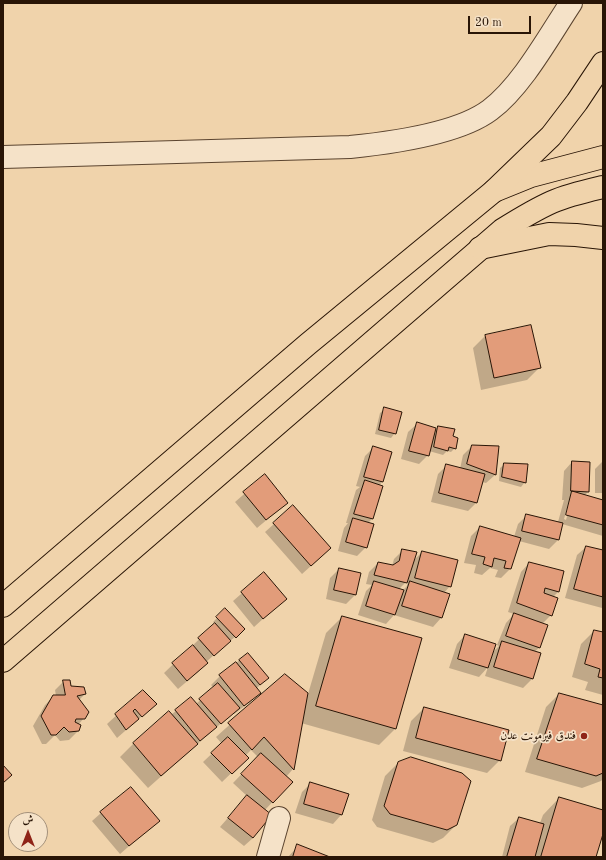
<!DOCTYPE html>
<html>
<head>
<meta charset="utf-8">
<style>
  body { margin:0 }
  #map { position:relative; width:606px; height:860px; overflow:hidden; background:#f0d3ab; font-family:"Old Standard TT",Amiri,serif }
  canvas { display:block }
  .frame { position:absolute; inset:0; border:4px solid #291506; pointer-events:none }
  .north { position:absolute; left:8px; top:812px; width:40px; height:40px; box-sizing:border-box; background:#f5e2c8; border:1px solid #a3907a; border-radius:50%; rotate:0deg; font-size:11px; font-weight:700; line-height:16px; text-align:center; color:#291506 }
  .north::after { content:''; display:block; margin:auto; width:14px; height:18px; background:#8f2418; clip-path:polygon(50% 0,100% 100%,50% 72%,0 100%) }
  .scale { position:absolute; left:468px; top:16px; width:63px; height:18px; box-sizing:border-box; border:2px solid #291506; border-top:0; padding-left:5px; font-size:12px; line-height:14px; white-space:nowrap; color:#291506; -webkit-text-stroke:3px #f5e2c8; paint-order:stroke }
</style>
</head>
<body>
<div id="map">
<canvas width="606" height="860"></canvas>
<div class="frame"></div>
<div class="north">ش</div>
<div class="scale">20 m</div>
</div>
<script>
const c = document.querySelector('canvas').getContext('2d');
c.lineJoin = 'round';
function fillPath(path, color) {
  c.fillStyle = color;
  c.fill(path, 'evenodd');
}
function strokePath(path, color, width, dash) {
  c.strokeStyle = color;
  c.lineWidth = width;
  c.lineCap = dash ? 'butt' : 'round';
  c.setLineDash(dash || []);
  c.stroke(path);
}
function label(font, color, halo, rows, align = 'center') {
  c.font = font + ' "Old Standard TT",Amiri,serif';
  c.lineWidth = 3.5;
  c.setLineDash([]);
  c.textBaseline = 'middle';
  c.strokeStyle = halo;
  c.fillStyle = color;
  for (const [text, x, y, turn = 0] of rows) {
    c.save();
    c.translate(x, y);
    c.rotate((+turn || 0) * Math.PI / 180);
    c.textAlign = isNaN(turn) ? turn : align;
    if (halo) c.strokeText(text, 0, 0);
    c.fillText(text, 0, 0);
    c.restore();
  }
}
fillPath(new Path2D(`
  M 486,335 L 540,367 L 527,380 L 481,390 L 473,348 Z
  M 385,409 L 395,433 L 391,438 L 375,434 L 380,413 Z
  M 417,424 L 434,431 L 439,427 L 452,437 L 455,448 L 451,452 L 447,451 L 443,455 L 429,451 L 428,455 L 419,464 L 401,459 L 408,432 Z
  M 472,446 L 498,447 L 495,475 L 486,483 L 482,482 L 477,502 L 468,511 L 431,502 L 438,474 L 447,465 L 460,469 L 463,455 Z
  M 374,447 L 391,452 L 382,482 L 379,486 L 382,487 L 372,519 L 368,523 L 366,547 L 357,556 L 338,551 L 344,528 L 348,523 L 346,523 L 356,490 L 360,487 L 356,486 L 365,456 Z
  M 603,461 L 603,493 L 595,493 L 595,469 Z
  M 572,462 L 588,492 L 584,496 L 603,501 L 603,536 L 562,524 L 558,540 L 549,549 L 519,541 L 510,569 L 501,578 L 495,577 L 498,570 L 490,568 L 482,575 L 474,573 L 476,565 L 464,563 L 471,536 L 480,527 L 514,537 L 518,524 L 527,515 L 558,522 L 564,500 L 562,500 L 564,471 ZM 569,502 L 571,502 L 566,520 L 564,519 Z
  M 505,464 L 525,482 L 521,487 L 499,481 L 500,468 Z
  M 265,476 L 287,503 L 257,528 L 235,502 Z
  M 293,507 L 321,557 L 302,574 L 265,532 Z
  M 586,547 L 603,551 L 603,606 L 602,608 L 565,598 L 577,555 Z
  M 403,550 L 413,561 L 422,552 L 450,586 L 444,593 L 449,594 L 441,618 L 433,627 L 394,615 L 386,624 L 358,615 L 366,591 L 372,585 L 366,584 L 369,572 L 378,563 L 392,566 L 394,559 ZM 408,580 L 407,586 L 402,591 L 398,590 Z
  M 529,563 L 563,572 L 558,592 L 553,597 L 551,615 L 542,624 L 547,626 L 539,648 L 534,652 L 540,654 L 532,679 L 523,688 L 485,676 L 488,667 L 479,677 L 449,668 L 457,644 L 465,635 L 492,653 L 499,646 L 497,645 L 506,623 L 514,614 L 508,612 L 521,572 Z
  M 339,569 L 360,574 L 355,595 L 346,604 L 326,599 L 330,578 Z
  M 264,574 L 285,599 L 254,627 L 233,601 Z
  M 225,610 L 244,629 L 206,662 L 198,672 L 178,689 L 164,673 L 215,624 L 213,622 Z
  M 342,617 L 421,639 L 395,729 L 379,745 L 301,723 L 293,769 L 286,777 L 291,782 L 265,810 L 253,838 L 244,846 L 220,827 L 247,796 L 233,783 L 258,757 L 251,750 L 245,756 L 247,758 L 222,782 L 203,762 L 222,744 L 216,737 L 285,675 L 308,694 L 326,633 Z
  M 594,631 L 603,633 L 603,695 L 585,690 L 588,682 L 572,677 L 581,644 Z
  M 247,654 L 263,682 L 256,689 L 259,693 L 250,702 L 234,714 L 233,713 L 211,732 L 148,788 L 120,757 L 133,744 L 169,713 L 171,715 L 191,698 L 196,704 L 214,688 L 211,685 L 220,676 Z
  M 64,681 L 70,687 L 85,694 L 79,700 L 84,718 L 78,725 L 78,731 L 69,740 L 60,741 L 55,735 L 46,744 L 42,744 L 33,726 L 45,705 L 54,696 L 56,696 L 55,690 Z
  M 143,691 L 156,704 L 117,738 L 107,724 Z
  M 559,694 L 603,706 L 603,779 L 601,781 L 582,788 L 525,772 L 546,707 Z
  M 424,708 L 500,760 L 487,773 L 403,751 L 411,721 Z
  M 398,763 L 456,825 L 443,838 L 433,843 L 377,827 L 372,820 L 385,776 Z
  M 311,783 L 348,794 L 341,815 L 333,824 L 295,813 L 302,792 Z
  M 559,798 L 603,811 L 603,831 L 595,857 L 502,857 L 510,826 L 519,818 L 540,823 L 543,815 Z
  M 101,813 L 149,829 L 120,854 L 92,821 Z
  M 298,846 L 328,857 L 288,857 Z`), '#0003');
const building = new Path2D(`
  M 531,325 L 541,368 L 494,378 L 485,335 Z
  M 384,407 L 402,412 L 396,434 L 379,430 Z
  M 417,422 L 436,428 L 429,456 L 409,451 Z
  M 438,426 L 455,429 L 453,436 L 458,438 L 456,449 L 449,447 L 448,451 L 434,447 Z
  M 472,445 L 499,446 L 496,475 L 467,464 Z
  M 373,446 L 392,452 L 383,482 L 364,477 Z
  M 572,461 L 590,462 L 589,492 L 571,491 Z
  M 504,463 L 528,464 L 526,483 L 502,477 Z
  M 446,464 L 485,474 L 477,503 L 439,493 Z
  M 265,474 L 288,503 L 266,520 L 243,492 Z
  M 365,480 L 383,486 L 373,519 L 354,514 Z
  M 572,491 L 603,500 L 603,525 L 566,515 Z
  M 293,505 L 331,548 L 311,566 L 273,523 Z
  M 526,514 L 563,523 L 559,540 L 522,531 Z
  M 353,518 L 374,524 L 367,548 L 346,542 Z
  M 480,526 L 521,538 L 511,569 L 504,568 L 506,561 L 494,558 L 492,567 L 483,564 L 485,557 L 472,554 Z
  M 586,546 L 603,550 L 603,597 L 574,589 Z
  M 402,549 L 417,552 L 407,583 L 374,575 L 378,562 L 393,565 L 399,561 Z
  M 422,551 L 458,560 L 451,587 L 415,578 Z
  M 529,562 L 564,571 L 559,592 L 545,588 L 544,593 L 558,598 L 552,616 L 517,603 Z
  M 339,568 L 361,573 L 356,595 L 334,590 Z
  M 264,572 L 287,599 L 263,619 L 241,592 Z
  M 374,581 L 404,590 L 395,615 L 366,606 Z
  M 410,581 L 450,594 L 442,618 L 402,606 Z
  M 225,608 L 245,629 L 236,638 L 216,617 Z
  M 514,613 L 548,625 L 540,648 L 506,636 Z
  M 342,616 L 422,638 L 396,729 L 316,706 Z
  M 215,623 L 231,641 L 214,656 L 198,638 Z
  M 594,630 L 603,632 L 603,678 L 598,677 L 600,669 L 585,664 Z
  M 465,634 L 496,644 L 488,668 L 458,659 Z
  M 502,641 L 541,653 L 533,679 L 494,667 Z
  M 193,645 L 208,663 L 187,681 L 172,663 Z
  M 248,653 L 269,678 L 260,685 L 239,660 Z
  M 236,662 L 261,693 L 244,706 L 219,675 Z
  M 285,674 L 308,693 L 294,770 L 264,737 L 252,750 L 228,723 Z
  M 63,680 L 70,680 L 71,686 L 84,687 L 86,694 L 77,696 L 89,712 L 85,719 L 76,719 L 75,722 L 81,725 L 79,731 L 69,732 L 64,727 L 56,735 L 51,735 L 41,716 L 53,695 L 65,695 Z
  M 218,683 L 240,708 L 221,724 L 199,699 Z
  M 143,690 L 157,704 L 142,717 L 135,709 L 133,711 L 139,719 L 126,730 L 115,714 Z
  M 559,693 L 603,705 L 603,773 L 596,776 L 537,759 Z
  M 191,697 L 217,727 L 200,741 L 175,710 Z
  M 424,707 L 509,730 L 501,761 L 416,738 Z
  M 169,711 L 198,744 L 161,776 L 133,743 Z
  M 228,737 L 249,758 L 232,774 L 211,753 Z
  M 261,753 L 293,782 L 273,803 L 241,774 Z
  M 411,757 L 462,773 L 471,781 L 457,825 L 447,830 L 390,814 L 384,806 L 398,762 Z
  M 3,765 L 12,775 L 3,783 Z
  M 310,782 L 349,794 L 342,815 L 304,804 Z
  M 131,787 L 160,821 L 129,846 L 100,812 Z
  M 247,795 L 272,815 L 253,838 L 228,818 Z
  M 559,797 L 603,810 L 603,834 L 596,857 L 541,857 Z
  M 519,817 L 544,824 L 535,857 L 507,857 Z
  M 297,844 L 330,857 L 293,857 Z`);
fillPath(building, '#e29c7a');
strokePath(building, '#291506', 1);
const minor = new Path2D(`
  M 3,157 L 350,147 C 390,143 458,134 490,110 C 522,86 549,36 571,3
  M 268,857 L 279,818`);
const major = new Path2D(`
  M 3,606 L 308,344 L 494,191 L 531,176 L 603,157
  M 3,661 L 502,230 C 518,220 534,210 552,202 C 568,195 586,191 603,187`);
const highway = new Path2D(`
  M 494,191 L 551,136 L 577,102 L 603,63
  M 480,248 L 549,234 L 576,235 L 603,238`);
strokePath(minor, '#5b442f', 24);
strokePath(major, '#291506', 24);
strokePath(highway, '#291506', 24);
strokePath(minor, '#f5e2c8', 22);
strokePath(major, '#f0d3ab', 22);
strokePath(highway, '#f0d3ab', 22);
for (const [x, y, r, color] of [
  [584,736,4,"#8f2418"]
]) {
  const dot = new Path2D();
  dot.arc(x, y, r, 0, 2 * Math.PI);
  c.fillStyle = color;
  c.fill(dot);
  strokePath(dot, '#f5e2c8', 1.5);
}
label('12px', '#291506', '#f5e2c8', [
  ["فندق فيرمونت عدن",576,736]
], 'right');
</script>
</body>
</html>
